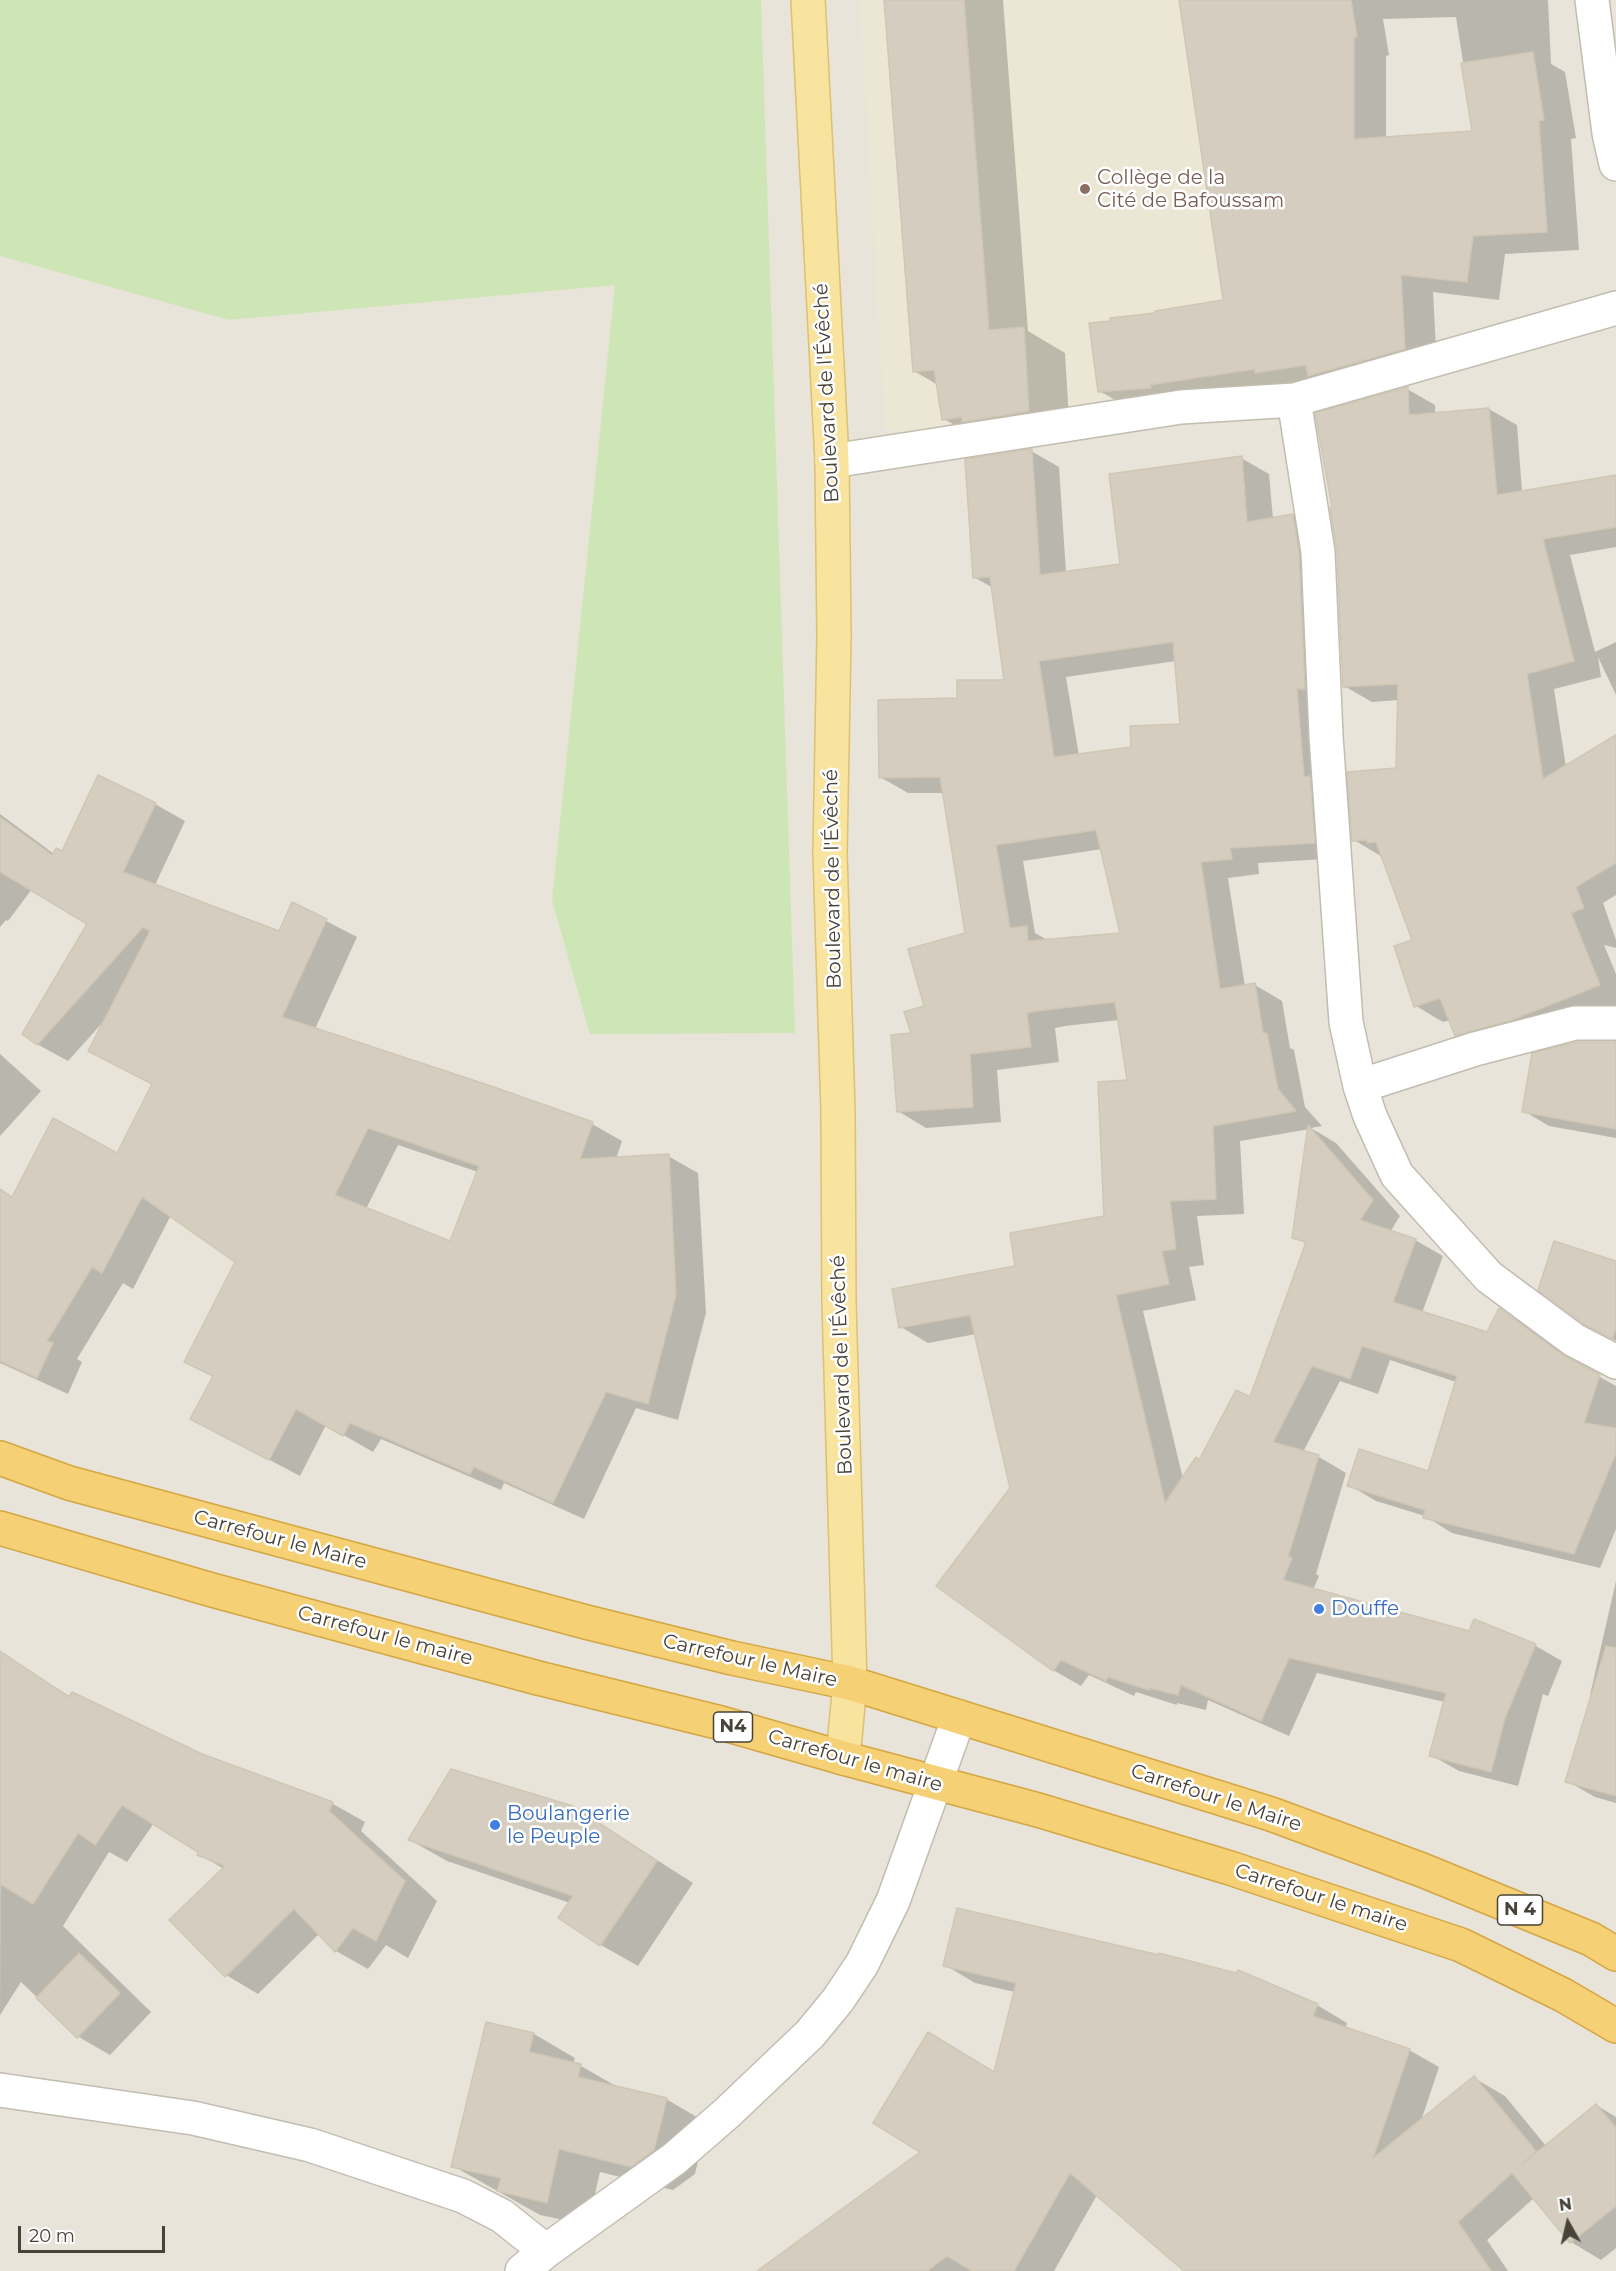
<!DOCTYPE html>
<html>
<head>
<meta charset="utf-8">
<style>
  body { margin:0 }
  #map { position:relative; width:1616px; height:2271px; overflow:hidden; background:#f4f2ea; font-family:Montserrat,sans-serif }
  canvas { display:block }
  .north { position:absolute; left:1538px; top:2193px; width:60px; height:60px; -webkit-text-stroke:4px #fff; paint-order:stroke; rotate:352deg; font-size:16px; font-weight:700; line-height:24px; text-align:center; color:#484339 }
  .north::after { content:''; display:block; margin:auto; width:21px; height:27px; background:#484339; clip-path:polygon(50% 0,100% 100%,50% 72%,0 100%) }
  .scale { position:absolute; left:18px; top:2226px; width:147px; height:27px; box-sizing:border-box; border:3px solid #484339; border-top:0; padding-left:8px; font-size:18px; line-height:21px; white-space:nowrap; color:#484339; -webkit-text-stroke:4px #fff; paint-order:stroke }
</style>
</head>
<body>
<div id="map">
<canvas width="1616" height="2271"></canvas>
<div class="north">N</div>
<div class="scale">20 m</div>
</div>
<script>
const c = document.querySelector('canvas').getContext('2d');
c.lineJoin = 'round';
function fillPath(path, color) {
  c.fillStyle = color;
  c.fill(path, 'evenodd');
}
function strokePath(path, color, width, dash) {
  c.strokeStyle = color;
  c.lineWidth = width;
  c.lineCap = dash ? 'butt' : 'round';
  c.setLineDash(dash || []);
  c.stroke(path);
}
function label(font, color, halo, rows, align = 'center') {
  c.font = font + ' Montserrat,sans-serif';
  c.lineWidth = 5;
  c.setLineDash([]);
  c.textBaseline = 'middle';
  c.strokeStyle = halo;
  c.fillStyle = color;
  for (const [text, x, y, turn = 0] of rows) {
    c.save();
    c.translate(x, y);
    c.rotate((+turn || 0) * Math.PI / 180);
    c.textAlign = isNaN(turn) ? turn : align;
    if (halo) c.strokeText(text, 0, 0);
    c.fillText(text, 0, 0);
    c.restore();
  }
}
fillPath(new Path2D(`
  M 0,0 L 1616,0 L 1616,2271 L 0,2271 Z`), '#e8e4d9');
fillPath(new Path2D(`
  M 860,0 L 1272,0 L 1327,377 L 907,433 L 885,429 Z`), '#ece7d5');
fillPath(new Path2D(`
  M 0,0 L 761,0 L 795,1033 L 590,1034 L 552,900 L 615,285 L 229,320 L 0,256 Z`), '#cee6b6');
fillPath(new Path2D(`
  M 886,0 L 1003,0 L 1028,331 L 1065,353 L 1070,435 L 985,443 L 944,419 L 938,385 L 914,371 Z
  M 1180,0 L 1548,0 L 1551,64 L 1565,72 L 1576,138 L 1571,139 L 1579,250 L 1505,254 L 1499,300 L 1433,292 L 1437,367 L 1132,409 L 1099,391 L 1157,314 L 1225,302 ZM 1456,17 L 1474,132 L 1386,138 L 1386,56 L 1389,55 L 1383,19 Z
  M 1407,389 L 1435,405 L 1435,414 L 1489,409 L 1517,425 L 1522,492 L 1616,476 L 1616,547 L 1570,555 L 1595,652 L 1616,642 L 1616,695 L 1598,657 L 1601,677 L 1554,689 L 1566,767 L 1616,737 L 1616,895 L 1603,903 L 1616,940 L 1616,948 L 1604,945 L 1616,974 L 1616,1005 L 1540,1035 L 1484,1051 L 1456,1035 L 1450,1020 L 1443,1022 L 1416,1006 L 1414,941 L 1381,856 L 1354,840 L 1397,769 L 1399,700 L 1372,702 L 1344,686 Z
  M 1031,451 L 1059,467 L 1066,573 L 1122,565 L 1241,458 L 1269,474 L 1273,519 L 1293,515 L 1321,531 L 1342,858 L 1258,863 L 1259,874 L 1228,878 L 1245,987 L 1255,985 L 1282,1001 L 1290,1048 L 1294,1050 L 1305,1107 L 1322,1126 L 1311,1128 L 1336,1143 L 1400,1216 L 1390,1232 L 1415,1240 L 1443,1256 L 1422,1313 L 1487,1334 L 1500,1310 L 1527,1326 L 1584,1368 L 1616,1386 L 1616,1529 L 1600,1568 L 1452,1533 L 1425,1516 L 1376,1501 L 1349,1485 L 1429,1472 L 1456,1382 L 1390,1360 L 1378,1394 L 1340,1381 L 1303,1452 L 1319,1457 L 1346,1473 L 1316,1574 L 1319,1576 L 1313,1590 L 1470,1633 L 1534,1645 L 1562,1661 L 1548,1696 L 1543,1694 L 1518,1786 L 1459,1771 L 1431,1755 L 1445,1702 L 1317,1673 L 1289,1736 L 1208,1700 L 1206,1710 L 1177,1703 L 1177,1705 L 1136,1692 L 1134,1696 L 1089,1675 L 1081,1686 L 1053,1670 L 976,1334 L 928,1343 L 901,1327 L 1017,1268 L 1106,1218 L 1129,1082 L 1119,1020 L 1065,1026 L 1055,1028 L 1059,1062 L 997,1070 L 1001,1122 L 926,1128 L 898,1111 L 913,1035 L 925,1008 L 967,934 L 944,793 L 908,793 L 880,777 L 959,700 L 1006,682 L 993,588 L 974,577 ZM 1176,661 L 1181,725 L 1133,748 L 1079,756 L 1066,677 ZM 1102,849 L 1122,935 L 1049,941 L 1035,933 L 1023,861 ZM 1310,1129 L 1294,1237 L 1307,1244 L 1251,1399 L 1183,1479 L 1143,1311 L 1196,1300 L 1189,1267 L 1204,1265 L 1197,1216 L 1244,1214 L 1240,1141 Z
  M 155,804 L 185,821 L 155,885 L 280,932 L 293,904 L 357,937 L 315,1029 L 592,1124 L 622,1141 L 616,1159 L 668,1156 L 698,1173 L 706,1313 L 678,1420 L 636,1408 L 584,1519 L 504,1483 L 501,1490 L 381,1439 L 373,1452 L 326,1425 L 300,1476 L 192,1419 L 215,1377 L 186,1361 L 236,1262 L 171,1215 L 133,1289 L 123,1283 L 77,1359 L 82,1362 L 68,1394 L 0,1363 L 0,1189 L 14,1198 L 118,1155 L 154,1085 L 90,1050 L 104,1021 L 68,1061 L 37,1044 L 89,924 L 32,889 L 8,921 L 6,920 L 0,927 L 0,814 L 54,854 L 62,853 ZM 398,1145 L 478,1172 L 451,1243 L 366,1209 Z
  M 1616,1044 L 1616,1138 L 1549,1126 L 1524,1111 Z
  M 0,1054 L 41,1091 L 0,1136 Z
  M 1616,1262 L 1616,1341 L 1585,1323 Z
  M 1616,1581 L 1616,1803 L 1595,1797 L 1567,1781 L 1593,1696 L 1590,1695 Z
  M 1,1653 L 71,1697 L 202,1756 L 333,1804 L 365,1822 L 361,1831 L 437,1901 L 408,1958 L 386,1945 L 368,1969 L 336,1951 L 319,1934 L 258,1994 L 226,1975 L 224,1869 L 199,1854 L 200,1851 L 154,1823 L 127,1862 L 109,1852 L 63,1926 L 151,2012 L 110,2055 L 77,2036 L 21,1982 L 0,2015 Z
  M 572,1808 L 610,1830 L 693,1883 L 638,1966 L 601,1945 L 570,1903 L 447,1861 L 410,1840 Z
  M 945,1965 L 1317,2005 L 1347,2023 L 1345,2029 L 1409,2050 L 1439,2067 L 1421,2121 L 1474,2078 L 1505,2096 L 1546,2146 L 1596,2105 L 1616,2117 L 1616,2248 L 1601,2260 L 1571,2242 L 1534,2198 L 1487,2240 L 1508,2271 L 1187,2271 L 1097,2195 L 1054,2271 L 777,2271 L 923,2152 L 996,2074 L 1015,1992 L 975,1983 Z
  M 487,2024 L 534,2034 L 575,2058 L 573,2064 L 581,2066 L 621,2089 L 666,2099 L 707,2123 L 695,2174 L 673,2190 L 600,2172 L 588,2225 L 540,2215 L 453,2166 Z`), '#0003');
const building = new Path2D(`
  M 884,0 L 964,0 L 989,330 L 1024,327 L 1029,411 L 962,422 L 962,417 L 942,420 L 934,370 L 913,372 Z
  M 1179,0 L 1351,0 L 1357,37 L 1354,38 L 1354,139 L 1472,131 L 1461,63 L 1533,52 L 1544,120 L 1539,121 L 1547,232 L 1473,236 L 1467,282 L 1401,275 L 1405,349 L 1308,376 L 1306,365 L 1255,373 L 1255,369 L 1150,385 L 1151,388 L 1098,392 L 1089,323 L 1110,321 L 1110,318 L 1155,313 L 1155,311 L 1223,300 Z
  M 1408,387 L 1409,415 L 1489,408 L 1497,495 L 1616,475 L 1616,527 L 1543,539 L 1574,661 L 1527,674 L 1543,779 L 1616,735 L 1616,863 L 1576,887 L 1584,908 L 1571,913 L 1600,985 L 1512,1020 L 1455,1036 L 1440,998 L 1414,1007 L 1394,946 L 1412,940 L 1376,842 L 1367,843 L 1367,840 L 1352,841 L 1347,772 L 1396,768 L 1398,684 L 1343,687 L 1337,551 L 1330,508 L 1332,507 L 1315,413 Z
  M 1032,449 L 1040,575 L 1120,564 L 1109,474 L 1242,456 L 1247,522 L 1293,514 L 1299,554 L 1305,689 L 1297,689 L 1304,777 L 1310,776 L 1315,843 L 1230,848 L 1232,859 L 1201,862 L 1220,989 L 1255,983 L 1263,1033 L 1267,1033 L 1278,1089 L 1296,1111 L 1213,1126 L 1216,1199 L 1170,1201 L 1176,1249 L 1162,1251 L 1169,1284 L 1116,1295 L 1165,1503 L 1196,1457 L 1199,1460 L 1236,1390 L 1250,1397 L 1306,1242 L 1292,1238 L 1308,1125 L 1373,1200 L 1360,1220 L 1416,1239 L 1393,1302 L 1487,1332 L 1499,1308 L 1563,1355 L 1600,1375 L 1584,1423 L 1616,1428 L 1616,1453 L 1574,1554 L 1423,1518 L 1425,1510 L 1347,1486 L 1359,1449 L 1428,1471 L 1457,1376 L 1362,1346 L 1350,1379 L 1312,1366 L 1273,1442 L 1319,1455 L 1288,1557 L 1292,1558 L 1283,1580 L 1469,1631 L 1474,1619 L 1536,1644 L 1505,1718 L 1491,1772 L 1429,1756 L 1446,1693 L 1289,1658 L 1261,1721 L 1181,1685 L 1178,1695 L 1149,1688 L 1149,1690 L 1108,1677 L 1106,1681 L 1061,1660 L 1053,1671 L 936,1586 L 1010,1488 L 970,1315 L 899,1328 L 892,1289 L 1015,1266 L 1010,1233 L 1104,1216 L 1098,1082 L 1127,1080 L 1115,1002 L 1036,1011 L 1027,1013 L 1031,1047 L 970,1054 L 973,1107 L 897,1112 L 891,1035 L 911,1033 L 904,1012 L 924,1006 L 908,949 L 965,933 L 940,777 L 879,778 L 878,700 L 957,698 L 957,680 L 1004,680 L 990,577 L 973,578 L 965,459 ZM 1173,642 L 1180,724 L 1130,726 L 1131,747 L 1054,757 L 1039,661 ZM 1096,830 L 1120,933 L 1028,941 L 1027,926 L 1010,928 L 996,845 Z
  M 98,775 L 156,803 L 123,872 L 279,931 L 292,902 L 327,919 L 282,1017 L 491,1086 L 593,1122 L 580,1159 L 669,1154 L 676,1295 L 648,1404 L 606,1392 L 553,1503 L 474,1467 L 470,1474 L 350,1423 L 343,1436 L 296,1409 L 269,1460 L 190,1419 L 213,1376 L 184,1362 L 235,1262 L 142,1197 L 102,1273 L 92,1267 L 47,1341 L 53,1343 L 37,1378 L 0,1361 L 0,1189 L 12,1197 L 53,1118 L 117,1153 L 152,1084 L 88,1051 L 150,931 L 143,927 L 37,1045 L 22,1034 L 87,924 L 0,872 L 0,817 L 52,855 L 56,848 L 62,851 ZM 368,1128 L 479,1166 L 450,1241 L 335,1195 Z
  M 1577,1042 L 1616,1042 L 1616,1129 L 1522,1112 L 1532,1053 Z
  M 1554,1241 L 1616,1261 L 1616,1328 L 1612,1339 L 1584,1324 L 1538,1290 Z
  M 1606,1646 L 1616,1648 L 1616,1796 L 1565,1782 Z
  M 0,1651 L 69,1697 L 72,1692 L 202,1754 L 333,1802 L 329,1811 L 405,1881 L 376,1941 L 353,1928 L 335,1952 L 294,1909 L 225,1977 L 169,1920 L 225,1866 L 197,1855 L 198,1852 L 122,1805 L 95,1845 L 78,1833 L 33,1904 L 0,1884 Z
  M 451,1769 L 573,1806 L 657,1861 L 600,1946 L 558,1918 L 573,1896 L 408,1840 Z
  M 957,1908 L 1159,1955 L 1159,1953 L 1236,1973 L 1238,1970 L 1318,2004 L 1313,2016 L 1410,2049 L 1373,2158 L 1474,2076 L 1536,2151 L 1521,2165 L 1596,2104 L 1616,2128 L 1616,2206 L 1570,2243 L 1512,2173 L 1458,2222 L 1491,2271 L 1184,2271 L 1070,2173 L 1014,2271 L 972,2271 L 947,2256 L 927,2271 L 757,2271 L 920,2152 L 873,2123 L 928,2032 L 994,2072 L 1016,1983 L 943,1966 Z
  M 79,1953 L 120,1993 L 77,2038 L 36,1998 Z
  M 486,2022 L 534,2033 L 529,2052 L 581,2064 L 578,2077 L 667,2098 L 654,2150 L 631,2167 L 559,2149 L 547,2203 L 497,2191 L 501,2178 L 451,2167 Z`);
fillPath(building, '#d5cec0');
strokePath(building, '#d0c6b4', 1.5);
const minor = new Path2D(`
  M 1592,0 L 1609,133 L 1616,164
  M 1294,400 L 1318,552 L 1326,736 L 1346,1022 L 1360,1086 L 1370,1116 L 1397,1175 L 1489,1277 L 1574,1340 L 1616,1362
  M 832,461 L 1181,407 L 1294,400 L 1616,308
  M 1360,1086 L 1475,1049 L 1575,1023 L 1616,1023
  M 0,2090 L 193,2118 L 310,2145 L 463,2196 L 502,2216 L 546,2251
  M 522,2271 L 546,2251 L 674,2159 L 727,2113 L 810,2034 L 838,2000 L 862,1964 L 893,1901 L 959,1717`);
const major = new Path2D(`
  M 808,0 L 832,461 L 834,636 L 830,853 L 838,1112 L 839,1302 L 850,1683 L 843,1758`);
const highway = new Path2D(`
  M 0,1458 L 69,1483 L 586,1622 L 732,1658 L 850,1683 L 1271,1814 L 1422,1870 L 1591,1939 L 1616,1954
  M 0,1528 L 212,1590 L 538,1678 L 721,1723 L 843,1758 L 1038,1810 L 1230,1868 L 1461,1945 L 1563,1995 L 1616,2026`);
strokePath(minor, '#c2bdb0', 36);
strokePath(major, '#ddc16f', 36);
strokePath(highway, '#d4a644', 36);
strokePath(minor, '#fff', 33);
strokePath(major, '#f8e39f', 33);
strokePath(highway, '#f5d074', 33);
for (const [x, y, r, color] of [
  [1085,189,6,"#8d6e63"],
  [1319,1609,6,"#3f7fe0"],
  [495,1825,6,"#3f7fe0"]
]) {
  const dot = new Path2D();
  dot.arc(x, y, r, 0, 2 * Math.PI);
  c.fillStyle = color;
  c.fill(dot);
  strokePath(dot, '#fff', 2);
}
for (const [x, y, w] of [
  [733,1727,39],
  [1520,1910,45]
]) {
  const box = new Path2D();
  box.roundRect(x - w / 2, y - 15, w, 30, 4.5);
  c.fillStyle = '#fff';
  c.fill(box);
  strokePath(box, '#484339', 1.5);
}
label('bold 18px', '#484339', null, [
  ["N4",733,1727],
  ["N 4",1520,1910]
]);
label('20px', '#785e54', '#fff', [
  ["Collège de la",1097,178],
  ["Cité de Bafoussam",1097,201]
], 'left');
label('20px', '#484339', '#fff', [
  ["Boulevard de l'Évêché",827,393,-93],
  ["Boulevard de l'Évêché",833,879,-91],
  ["Boulevard de l'Évêché",842,1365,-92],
  ["Carrefour le Maire",280,1540,15],
  ["Carrefour le maire",385,1636,15],
  ["Carrefour le Maire",750,1661,13],
  ["Carrefour le maire",855,1761,16],
  ["Carrefour le Maire",1216,1798,18],
  ["Carrefour le maire",1321,1898,18]
]);
label('20px', '#366cbe', '#fff', [
  ["Douffe",1331,1609],
  ["Boulangerie",507,1814],
  ["le Peuple",507,1837]
], 'left');
</script>
</body>
</html>
